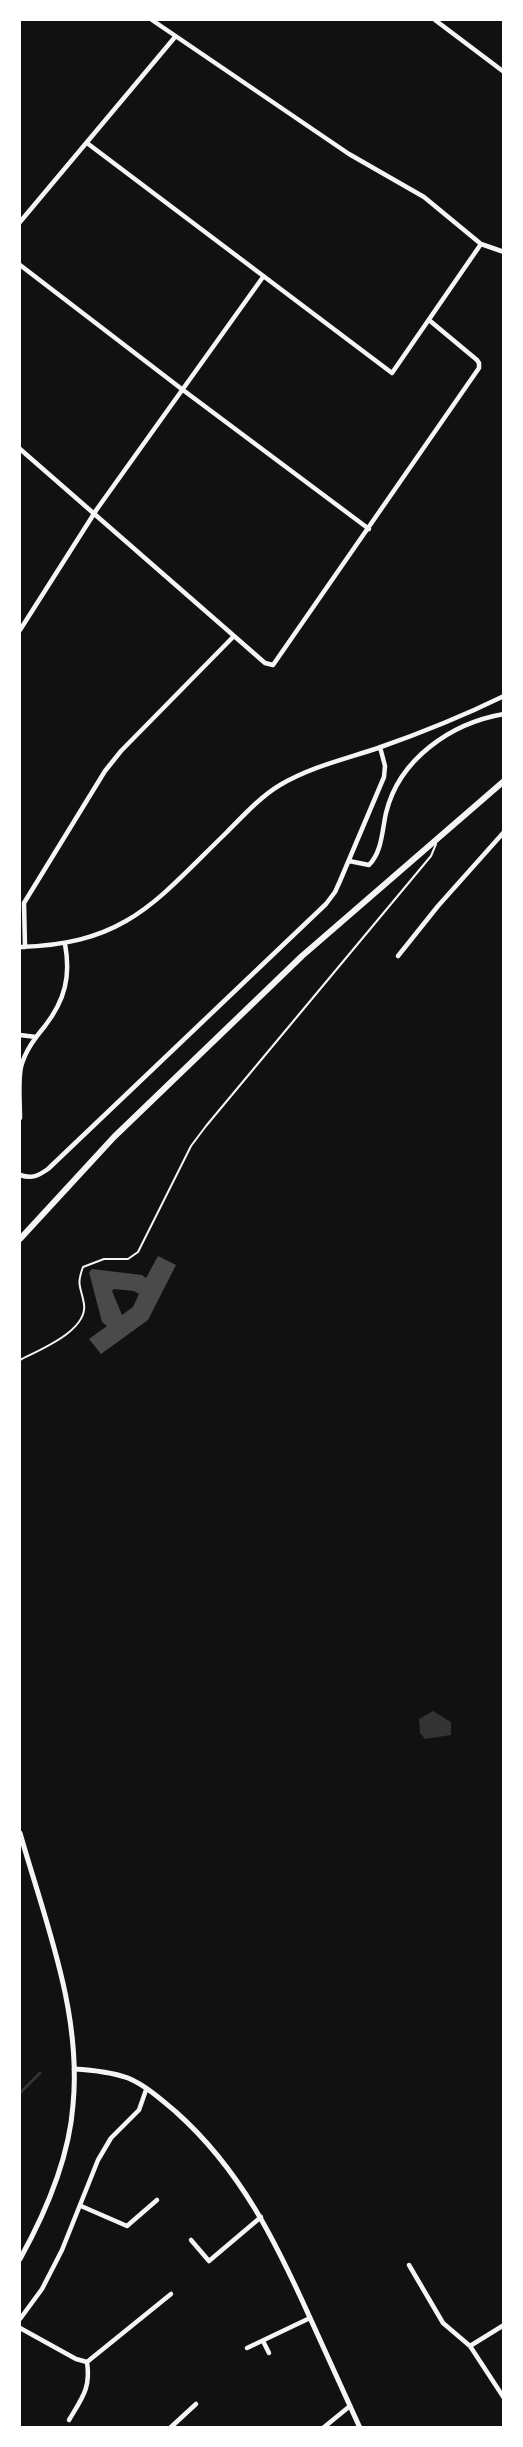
<!DOCTYPE html>
<html>
<head>
<meta charset="utf-8">
<style>
  body { margin:0 }
  #map { position:relative; width:523px; height:2447px; overflow:hidden; background:#111; font-family:"Asap Condensed",sans-serif }
  canvas { display:block }
  .frame { position:absolute; inset:0; border:21px solid #fff; pointer-events:none }
</style>
</head>
<body>
<div id="map">
<canvas width="523" height="2447"></canvas>
<div class="frame"></div>
</div>
<script>
const c = document.querySelector('canvas').getContext('2d');
c.lineJoin = 'round';
function fillPath(path, color) {
  c.fillStyle = color;
  c.fill(path, 'evenodd');
}
function strokePath(path, color, width, dash) {
  c.strokeStyle = color;
  c.lineWidth = width;
  c.lineCap = dash ? 'butt' : 'round';
  c.setLineDash(dash || []);
  c.stroke(path);
}
fillPath(new Path2D(`
  M 433,1711 L 451,1722 L 451,1735 L 425,1739 L 420,1733 L 419,1719 Z`), '#333');
strokePath(new Path2D(`
  M 20,2093 L 40,2073`), '#333', 3);
fillPath(new Path2D(`
  M 158,1256 L 176,1265 L 148,1320 L 101,1354 L 89,1339 L 107,1326 L 102,1322 L 89,1272 L 92,1269 L 142,1275 L 146,1278 ZM 114,1289 L 134,1291 L 139,1294 L 133,1307 L 122,1315 L 112,1291 Z`), '#4a4a4a');
strokePath(new Path2D(`
  M 20,1360 C 39,1350 88,1331 84,1304 C 81,1286 76,1286 83,1267 L 104,1259 L 128,1259 L 138,1252 L 191,1146 L 206,1126 L 431,856 L 436,844`), '#f5f5f5', 2);
strokePath(new Path2D(`
  M 152,20 L 349,154 L 424,197 L 481,244 L 504,252
  M 435,20 L 504,72
  M 87,143 L 392,373 L 481,244
  M 20,222 L 175,37
  M 20,265 L 183,390 L 369,529
  M 20,449 L 265,663 L 273,665 L 479,368 L 479,363 L 477,360 L 429,320
  M 20,630 L 97,509 L 263,277
  M 349,861 L 369,865 C 382,852 382,831 386,813 C 399,759 451,723 504,714
  M 20,947 C 126,944 155,902 226,833 C 243,816 260,797 280,785 C 310,767 345,759 378,748 C 421,733 463,716 504,696
  M 25,947 L 24,903 L 105,771 L 121,751 L 234,636
  M 398,956 L 438,906 L 504,832
  M 20,1035 L 36,1037
  M 20,1118 C 20,1102 18,1082 21,1067 C 25,1051 35,1038 45,1026 C 65,1000 71,976 65,944
  M 20,1175 C 32,1179 38,1176 48,1169 L 326,904 L 335,892 L 340,881 L 384,777 L 385,766 L 380,747
  M 81,2206 L 127,2226 L 157,2200
  M 191,2240 L 209,2261 L 261,2217
  M 409,2265 L 443,2323 L 470,2346 L 504,2398
  M 20,2319 L 42,2289 L 62,2250 L 98,2160 L 111,2138 L 139,2110 L 146,2090
  M 20,2328 L 76,2359 L 87,2362 L 171,2294
  M 263,2341 L 269,2353
  M 470,2346 L 504,2325
  M 247,2348 L 310,2318
  M 69,2420 C 82,2398 91,2388 87,2362
  M 170,2428 L 196,2404
  M 323,2428 L 350,2406`), '#f5f5f5', 4.5);
strokePath(new Path2D(`
  M 20,1833 C 45,1921 82,2012 73,2105 C 69,2159 46,2212 20,2259
  M 74,2069 C 92,2070 111,2072 128,2078 C 145,2085 162,2100 176,2112 C 241,2170 276,2242 311,2320 C 327,2356 344,2392 360,2428`), '#f5f5f5', 5);
strokePath(new Path2D(`
  M 20,1239 L 114,1137 L 302,956 L 504,781`), '#f5f5f5', 6);
</script>
</body>
</html>
